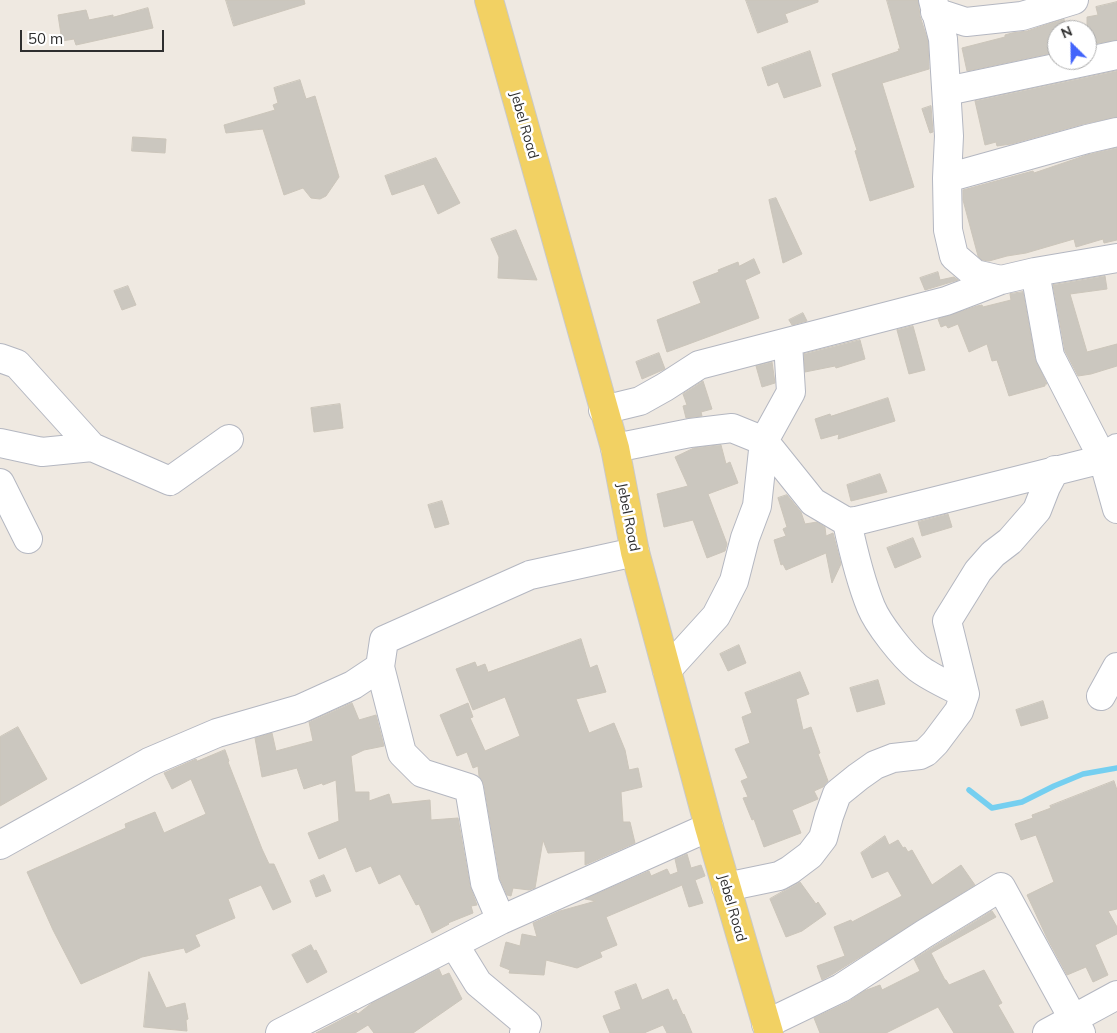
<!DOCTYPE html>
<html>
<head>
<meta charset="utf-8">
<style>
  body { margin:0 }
  #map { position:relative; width:1117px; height:1033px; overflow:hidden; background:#efe9e1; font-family:Mulish,sans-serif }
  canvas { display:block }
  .north { position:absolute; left:1047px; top:20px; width:50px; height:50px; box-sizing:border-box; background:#fff; border:1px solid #ababab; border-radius:50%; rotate:337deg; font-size:14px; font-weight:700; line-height:20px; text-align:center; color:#2e2e2e }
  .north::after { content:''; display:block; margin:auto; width:18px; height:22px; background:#4264fb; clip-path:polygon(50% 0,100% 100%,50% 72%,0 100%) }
  .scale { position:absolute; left:20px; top:30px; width:144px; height:22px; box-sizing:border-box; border:2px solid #2e2e2e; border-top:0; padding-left:6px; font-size:15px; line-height:18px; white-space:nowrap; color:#2e2e2e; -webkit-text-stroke:4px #fff; paint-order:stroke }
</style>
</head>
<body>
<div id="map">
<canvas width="1117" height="1033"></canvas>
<div class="north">N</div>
<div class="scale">50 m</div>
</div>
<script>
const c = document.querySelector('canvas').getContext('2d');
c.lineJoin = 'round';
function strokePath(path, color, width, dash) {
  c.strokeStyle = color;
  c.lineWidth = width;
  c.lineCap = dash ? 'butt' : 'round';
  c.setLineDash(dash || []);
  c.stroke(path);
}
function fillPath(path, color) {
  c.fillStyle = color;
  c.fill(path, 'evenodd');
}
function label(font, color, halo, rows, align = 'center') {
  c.font = font + ' Mulish,sans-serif';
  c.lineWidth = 5;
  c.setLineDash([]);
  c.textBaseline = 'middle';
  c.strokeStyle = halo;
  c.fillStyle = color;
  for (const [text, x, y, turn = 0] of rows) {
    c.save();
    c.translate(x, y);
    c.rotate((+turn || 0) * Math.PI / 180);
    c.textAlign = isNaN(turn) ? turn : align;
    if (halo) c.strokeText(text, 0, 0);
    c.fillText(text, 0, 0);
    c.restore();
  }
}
strokePath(new Path2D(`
  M 969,790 L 992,808 L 1022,802 L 1054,786 L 1083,774 L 1117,768`), '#75cff0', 5.5);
const building = new Path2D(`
  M 226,0 L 304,0 L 305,4 L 234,26 Z
  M 746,0 L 818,0 L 818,2 L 785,14 L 788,22 L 758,33 Z
  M 887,0 L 918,0 L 920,16 L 928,41 L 929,69 L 882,83 L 914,187 L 870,201 L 855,151 L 857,150 L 832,74 L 899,51 L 898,49 L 900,49 Z
  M 1117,2 L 1117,40 L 1087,45 L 1087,17 L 1098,15 L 1096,7 Z
  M 148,8 L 153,28 L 76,45 L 74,39 L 62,41 L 58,15 L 86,10 L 89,20 L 113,15 L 113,17 Z
  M 1064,19 L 1066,30 L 1057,30 L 1057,52 L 967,71 L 962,48 L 1005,37 L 1005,35 L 1012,33 L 1027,31 Z
  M 810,51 L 821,86 L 784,98 L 778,82 L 768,86 L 762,68 Z
  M 1117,71 L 1117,117 L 1083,124 L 1011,144 L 997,146 L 996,142 L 985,145 L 975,101 Z
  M 300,80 L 306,99 L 315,96 L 339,177 L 326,196 L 320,199 L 311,198 L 303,188 L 284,195 L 263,129 L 226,133 L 224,125 L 275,110 L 273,105 L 278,103 L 274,88 Z
  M 931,106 L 933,132 L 930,133 L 922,109 Z
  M 133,137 L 166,139 L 165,153 L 132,151 Z
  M 1117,148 L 1117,240 L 1104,243 L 1103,239 L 1076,247 L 1074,239 L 1026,253 L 1007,256 L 989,261 L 982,260 L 978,256 L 963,200 L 963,190 L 1033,171 L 1034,173 L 1087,155 Z
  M 436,158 L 460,203 L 438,214 L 424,184 L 392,195 L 385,176 Z
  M 776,198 L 802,254 L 783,263 L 769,200 Z
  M 516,230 L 537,280 L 498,278 L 499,257 L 491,239 Z
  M 754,259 L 760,273 L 745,280 L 759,318 L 667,352 L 657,320 L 701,303 L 693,282 L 719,272 L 718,270 L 738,262 L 739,266 Z
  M 938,272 L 940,280 L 954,277 L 958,280 L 925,290 L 920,278 Z
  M 1105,276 L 1107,289 L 1070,294 L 1087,352 L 1117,344 L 1117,366 L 1091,374 L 1078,376 L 1065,351 L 1053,285 Z
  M 128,286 L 136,305 L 122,310 L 114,291 Z
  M 1023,292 L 1035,359 L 1047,384 L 1045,384 L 1045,386 L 1009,396 L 997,360 L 992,361 L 987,344 L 969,352 L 958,324 L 948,328 L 946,325 L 941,327 L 938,319 L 977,306 L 982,305 L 983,307 L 1011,300 L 1010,294 Z
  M 803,313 L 807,321 L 792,325 L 789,320 Z
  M 913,326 L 925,370 L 909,374 L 897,330 Z
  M 860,340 L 865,359 L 836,368 L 835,366 L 805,372 L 804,354 Z
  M 659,353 L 665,369 L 642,379 L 636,362 Z
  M 772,362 L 775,383 L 762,387 L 756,366 Z
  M 703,381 L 712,409 L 701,412 L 702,416 L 686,418 L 683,406 L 687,405 L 683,394 Z
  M 888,398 L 895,421 L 838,439 L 839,434 L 821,439 L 815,419 L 830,414 L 831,416 Z
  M 340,404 L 343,428 L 314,432 L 311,408 Z
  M 721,445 L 726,464 L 730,462 L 738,483 L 708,494 L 727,544 L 725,551 L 707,558 L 693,520 L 664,527 L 657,494 L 688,486 L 675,457 L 694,448 Z
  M 880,474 L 887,492 L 851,501 L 847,485 Z
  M 787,495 L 801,512 L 805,524 L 817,522 L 825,527 L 826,536 L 833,533 L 841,564 L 832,583 L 826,553 L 786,570 L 783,564 L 781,565 L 774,540 L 786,536 L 783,529 L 787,527 L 778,498 Z
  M 442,501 L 449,524 L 435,528 L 428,505 Z
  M 948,514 L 952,527 L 922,536 L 918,522 Z
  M 913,538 L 921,557 L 895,568 L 887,548 Z
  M 581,639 L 590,668 L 597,665 L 606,692 L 576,699 L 589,733 L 614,723 L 625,750 L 629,770 L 638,768 L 642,787 L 621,792 L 623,822 L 630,822 L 635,843 L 585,865 L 585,851 L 548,853 L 543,840 L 535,888 L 529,890 L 513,888 L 511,896 L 507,895 L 500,879 L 484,785 L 479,776 L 478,766 L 473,768 L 467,752 L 457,756 L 440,715 L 468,703 L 473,717 L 470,718 L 485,751 L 520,736 L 505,697 L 473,710 L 456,669 L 475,662 L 477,667 L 485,664 L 488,672 Z
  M 739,645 L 746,663 L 728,671 L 720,654 Z
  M 800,672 L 809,694 L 796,699 L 803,730 L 811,727 L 820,753 L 818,754 L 828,781 L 823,787 L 814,791 L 818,799 L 792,810 L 801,833 L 764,847 L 754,819 L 752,820 L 743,798 L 748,797 L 741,781 L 748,778 L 735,749 L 750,743 L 742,717 L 752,713 L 745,693 Z
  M 878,680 L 885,704 L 857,712 L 850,688 Z
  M 1043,701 L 1048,718 L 1021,726 L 1016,710 Z
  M 352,703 L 359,720 L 376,715 L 384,746 L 364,750 L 351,756 L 355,792 L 369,792 L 369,801 L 389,794 L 392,804 L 430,800 L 431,820 L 458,818 L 470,886 L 477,905 L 471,906 L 473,913 L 448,923 L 449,924 L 432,933 L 419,904 L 416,905 L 400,874 L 379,884 L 371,866 L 356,872 L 346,847 L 319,859 L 308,833 L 339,821 L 336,780 L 323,785 L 322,783 L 304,789 L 297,768 L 262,777 L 255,738 L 272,733 L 276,751 L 313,741 L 309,722 Z
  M 18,727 L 47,779 L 0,806 L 0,737 Z
  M 225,750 L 229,761 L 228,762 L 262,849 L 269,864 L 274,864 L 291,902 L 273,910 L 261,885 L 228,899 L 235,918 L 195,935 L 200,946 L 186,953 L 184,948 L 142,957 L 81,984 L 53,930 L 27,872 L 126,828 L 125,824 L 155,812 L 164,833 L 206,814 L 191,779 L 172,789 L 164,773 L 196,759 L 197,761 Z
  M 1114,781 L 1117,790 L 1117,909 L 1108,911 L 1117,927 L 1117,934 L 1095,945 L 1108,975 L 1093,982 L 1086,967 L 1067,975 L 1047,938 L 1027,895 L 1054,882 L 1036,835 L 1021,840 L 1015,824 L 1033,818 L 1032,815 L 1051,808 L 1050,806 Z
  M 885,836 L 889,845 L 898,840 L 903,848 L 905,847 L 908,852 L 912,850 L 932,885 L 961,865 L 975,885 L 833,974 L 822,980 L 817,966 L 845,956 L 834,927 L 851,920 L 852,922 L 902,896 L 888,871 L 872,878 L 861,853 Z
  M 687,854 L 691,868 L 701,865 L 705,876 L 695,880 L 703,903 L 689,907 L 682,885 L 606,917 L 617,945 L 600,952 L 602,957 L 577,968 L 546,960 L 544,975 L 509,973 L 510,970 L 500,966 L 506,942 L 520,946 L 522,934 L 537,937 L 533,923 L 560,911 L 596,901 L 585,899 L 649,871 L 651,876 L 667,869 L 670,875 L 678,872 L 675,859 Z
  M 324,875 L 331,891 L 316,897 L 310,881 Z
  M 800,882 L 816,904 L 818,902 L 826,914 L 802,931 L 786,937 L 770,899 Z
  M 992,911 L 996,917 L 931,953 L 945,980 L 946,980 L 949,985 L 984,970 L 1002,1003 L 998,1005 L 1014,1033 L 954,1033 L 938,1007 L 886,1033 L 820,1033 L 814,1018 L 848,1002 L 864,991 L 880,985 L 882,990 L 920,971 L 914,959 Z
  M 311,945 L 314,951 L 316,950 L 327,972 L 307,983 L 292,955 Z
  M 439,969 L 442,976 L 449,973 L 462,999 L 413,1033 L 374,1033 L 368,1025 L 355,1033 L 316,1033 L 356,1012 L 358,1014 L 372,1003 Z
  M 149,972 L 166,1008 L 185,1003 L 188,1019 L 186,1020 L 187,1031 L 144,1027 Z
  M 636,984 L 642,1000 L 668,989 L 673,1001 L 676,999 L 683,1015 L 684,1014 L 692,1033 L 667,1033 L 663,1025 L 644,1033 L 610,1033 L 603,1016 L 621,1009 L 615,992 Z`);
fillPath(building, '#cbc7bf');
strokePath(building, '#cbc5ba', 1);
const minor = new Path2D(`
  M 933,0 L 943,39 L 949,136 L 947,178 L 948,230 L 954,256 L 975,274 L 1001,280 L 1035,272 L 1117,258
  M 935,12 L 966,22 L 1022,16 L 1074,0
  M 947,91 L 1117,55
  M 947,178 L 1087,139 L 1117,132
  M 1035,272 L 1050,356 L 1103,459 L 1117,509
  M 0,358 L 17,364 L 92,447 L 170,481 L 229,439
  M 603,410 L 640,401 L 665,387 L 699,365 L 946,301 L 1001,280
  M 0,443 L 42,452 L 92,447
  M 615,448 L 690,433 L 732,428 L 764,441 L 813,502 L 847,522 L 856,521 L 1103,459 L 1117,448
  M 0,483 L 28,539
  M 847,522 C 853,550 860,580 871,607 C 878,624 903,656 918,668 C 931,678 950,686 965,694
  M 380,667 L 402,753 L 422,773 L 469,788 L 485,883 L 501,920
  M 667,670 L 716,616 L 734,581 L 745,538 L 757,506 L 764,441 L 791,392 L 788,343
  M 1101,696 L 1117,667
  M 0,845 L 149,762 L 217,733 L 300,709 L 353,685 L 380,667 L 384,640 L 530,575 L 635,552
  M 726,887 L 779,876 L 790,870 L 810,855 L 823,838 L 829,816 L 837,794 L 858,777 L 875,765 L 893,758 L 920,755 L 926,752 L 935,743 L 959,711 L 965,694 L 947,621 L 978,571 L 993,554 L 1010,541 L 1037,510 L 1046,487 L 1055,470
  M 454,944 L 478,983 L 527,1024 L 524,1033
  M 766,1024 L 841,988 L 924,934 L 1001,887 L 1081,1033
  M 280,1033 L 501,920 L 709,827
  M 1047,1033 L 1117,995`);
const major = new Path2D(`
  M 489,0 L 615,448 L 635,552 L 709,827 L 769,1033`);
strokePath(minor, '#b4b7c1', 30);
strokePath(major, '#c9c9c9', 30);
strokePath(minor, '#fff', 28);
strokePath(major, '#f2d163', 28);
label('14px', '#2e2e2e', '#fff', [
  ["Jebel Road",524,125,74],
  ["Jebel Road",628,517,79],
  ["Jebel Road",732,908,74]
]);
</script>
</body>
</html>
